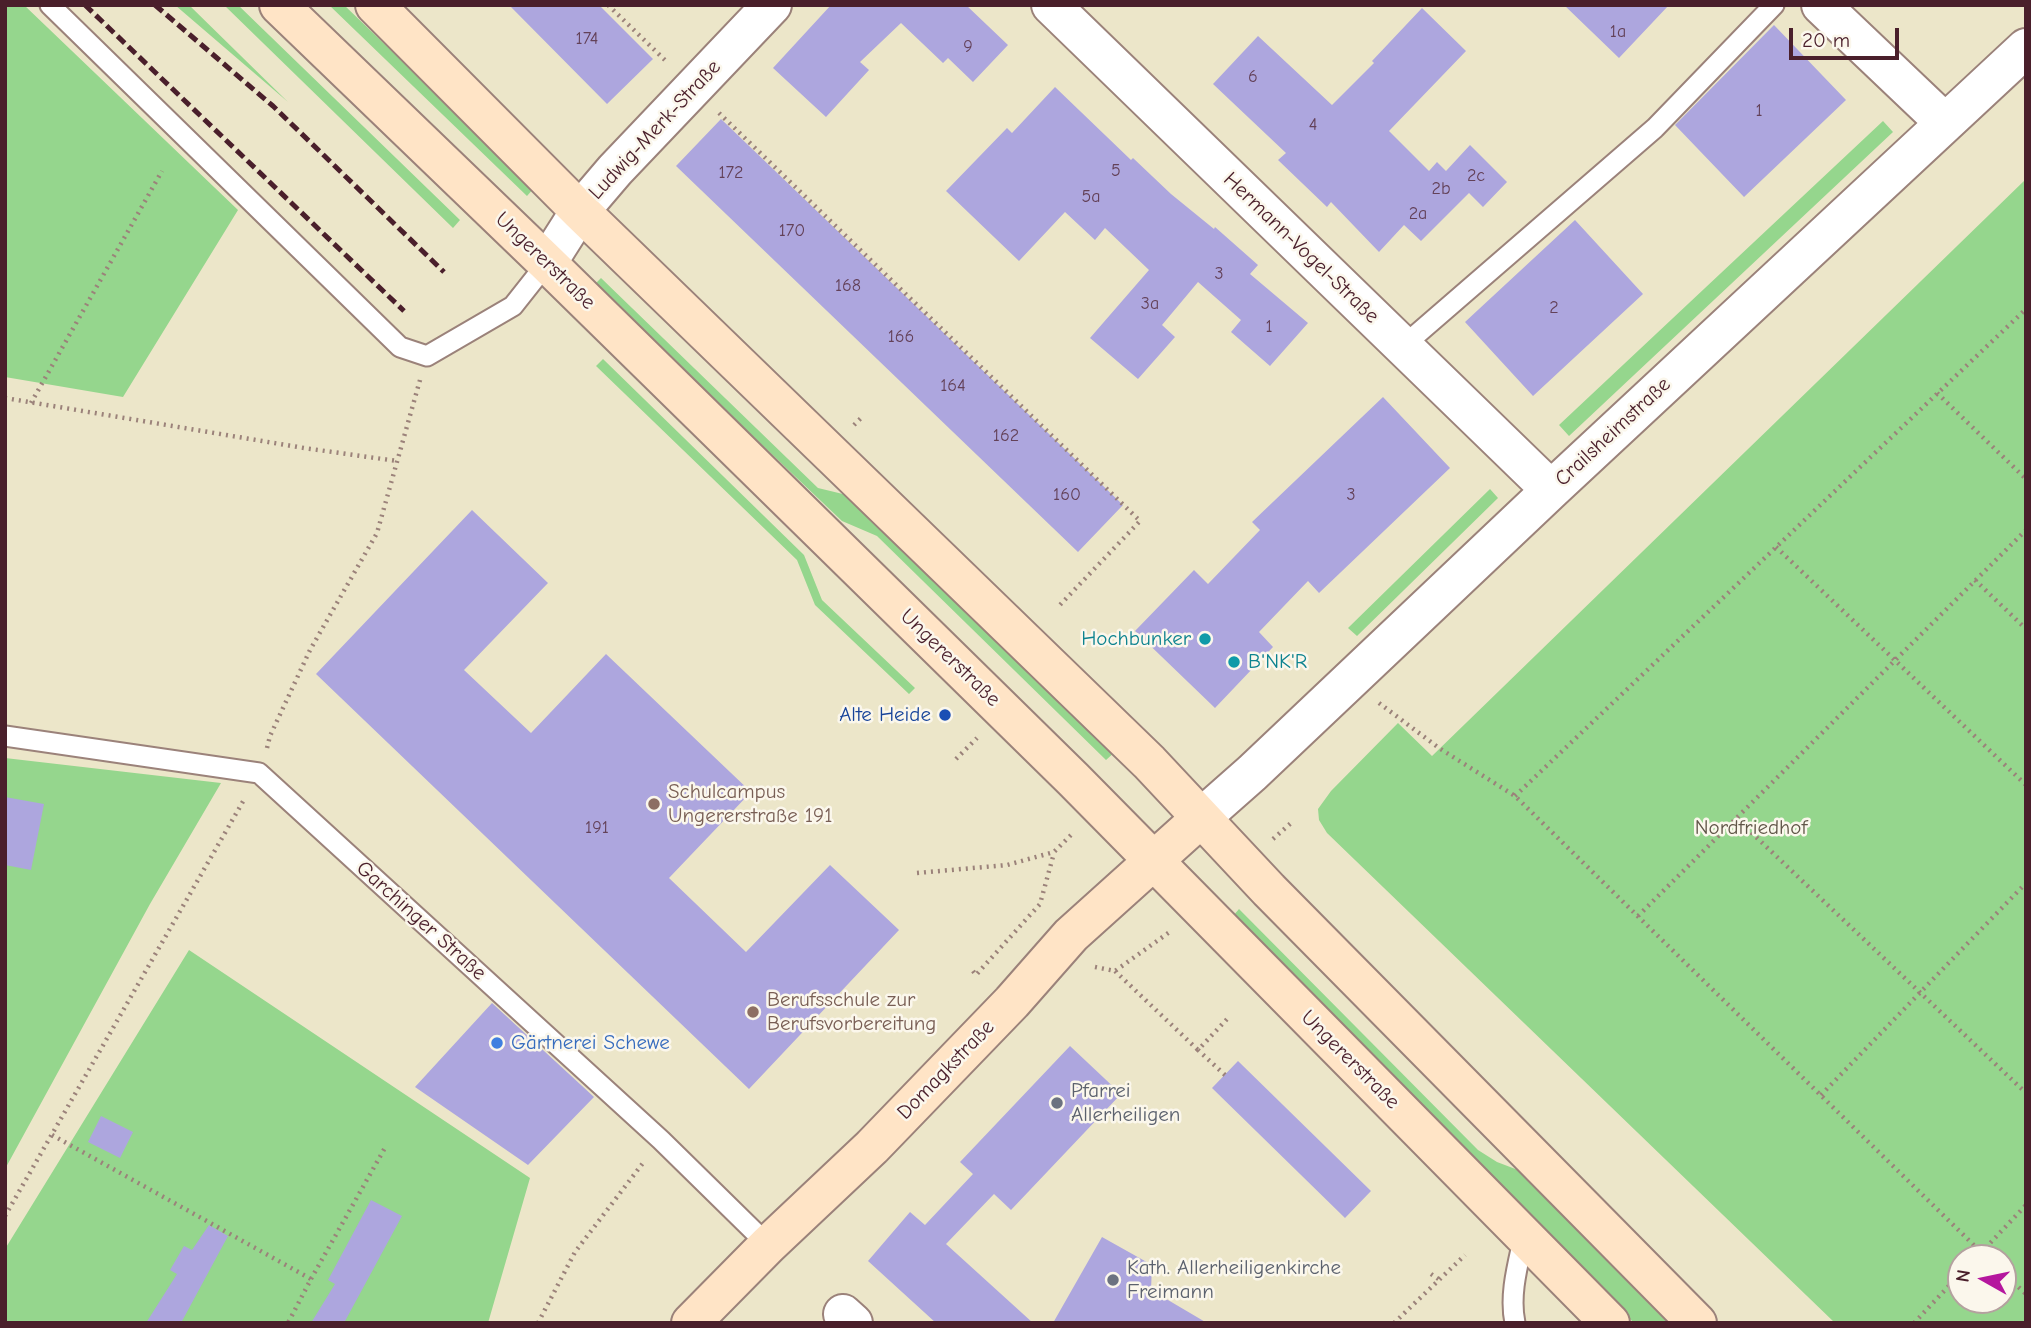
<!DOCTYPE html>
<html>
<head>
<meta charset="utf-8">
<style>
  body { margin:0 }
  #map { position:relative; width:2031px; height:1328px; overflow:hidden; background:#ece6c9; font-family:"Comic Neue",sans-serif }
  canvas { display:block }
  .frame { position:absolute; inset:0; border:7px solid #4a1f2b; pointer-events:none }
  .north { position:absolute; left:1947px; top:1244px; width:70px; height:70px; box-sizing:border-box; background:#fbf7ec; border:2px solid #b4a19f; border-radius:50%; rotate:279deg; font-size:19px; font-weight:700; line-height:28px; text-align:center; color:#4a1f2b }
  .north::after { content:''; display:block; margin:auto; width:24px; height:32px; background:#b5179e; clip-path:polygon(50% 0,100% 100%,50% 72%,0 100%) }
  .scale { position:absolute; left:1789px; top:28px; width:110px; height:32px; box-sizing:border-box; border:4px solid #4a1f2b; border-top:0; padding-left:9px; font-size:21px; line-height:24px; white-space:nowrap; color:#4a1f2b; -webkit-text-stroke:5px #fbf7ec; paint-order:stroke }
</style>
</head>
<body>
<div id="map">
<canvas width="2031" height="1328"></canvas>
<div class="frame"></div>
<div class="north">N</div>
<div class="scale">20 m</div>
</div>
<script>
const c = document.querySelector('canvas').getContext('2d');
c.lineJoin = 'round';
function fillPath(path, color) {
  c.fillStyle = color;
  c.fill(path, 'evenodd');
}
function strokePath(path, color, width, dash) {
  c.strokeStyle = color;
  c.lineWidth = width;
  c.lineCap = dash ? 'butt' : 'round';
  c.setLineDash(dash || []);
  c.stroke(path);
}
function label(font, color, halo, rows, align = 'center') {
  c.font = font + ' "Comic Neue",sans-serif';
  c.lineWidth = 5;
  c.setLineDash([]);
  c.textBaseline = 'middle';
  c.strokeStyle = halo;
  c.fillStyle = color;
  for (const [text, x, y, turn = 0] of rows) {
    c.save();
    c.translate(x, y);
    c.rotate((+turn || 0) * Math.PI / 180);
    c.textAlign = isNaN(turn) ? turn : align;
    if (halo) c.strokeText(text, 0, 0);
    c.fillText(text, 0, 0);
    c.restore();
  }
}
fillPath(new Path2D(`
  M 5,5 L 24,5 L 238,210 L 123,397 L 5,377 Z
  M 175,5 L 189,5 L 288,102 Z
  M 224,5 L 238,5 L 460,220 L 453,228 Z
  M 329,5 L 344,5 L 534,188 L 527,196 Z
  M 1883,121 L 1893,132 L 1569,436 L 1559,425 Z
  M 2026,179 L 2026,1323 L 1835,1323 L 1327,833 L 1319,820 L 1318,809 L 1331,791 L 1398,723 L 1432,756 ZM 1961,1258 L 2003,1258 L 2003,1300 L 1961,1300 Z
  M 601,278 L 818,488 L 851,496 L 1116,751 L 1106,760 L 877,536 L 842,521 L 594,285 Z
  M 603,359 L 804,555 L 822,600 L 915,688 L 909,694 L 815,605 L 797,560 L 596,366 Z
  M 1490,489 L 1498,498 L 1357,636 L 1348,628 Z
  M 5,758 L 221,783 L 150,904 L 5,1169 Z
  M 1239,909 L 1478,1150 L 1497,1162 L 1518,1170 L 1668,1323 L 1634,1323 L 1233,916 Z
  M 189,950 L 530,1178 L 488,1323 L 5,1323 L 5,1249 Z`), '#95d68d');
fillPath(new Path2D(`
  M 509,5 L 599,5 L 653,59 L 607,104 Z
  M 831,5 L 966,5 L 1008,45 L 973,82 L 948,58 L 943,63 L 901,23 L 860,62 L 869,70 L 826,117 L 773,68 Z
  M 1564,5 L 1669,5 L 1619,58 Z
  M 1422,8 L 1466,51 L 1389,131 L 1429,171 L 1437,162 L 1446,171 L 1470,145 L 1507,182 L 1483,207 L 1469,193 L 1421,241 L 1404,225 L 1379,252 L 1331,202 L 1327,207 L 1278,160 L 1286,153 L 1213,84 L 1258,36 L 1332,105 L 1374,63 L 1372,61 Z
  M 1774,25 L 1846,100 L 1744,197 L 1675,125 Z
  M 1055,87 L 1131,160 L 1133,158 L 1171,194 L 1214,229 L 1215,227 L 1258,265 L 1250,274 L 1308,323 L 1270,366 L 1231,332 L 1241,320 L 1198,282 L 1162,325 L 1175,337 L 1138,379 L 1090,338 L 1149,270 L 1105,228 L 1095,240 L 1065,212 L 1019,261 L 946,191 L 1007,128 L 1012,133 Z
  M 721,119 L 1123,505 L 1078,552 L 676,166 Z
  M 1575,220 L 1643,294 L 1533,396 L 1465,322 Z
  M 1383,397 L 1450,468 L 1319,593 L 1308,581 L 1259,632 L 1273,647 L 1215,708 L 1135,631 L 1194,570 L 1208,584 L 1260,530 L 1252,522 Z
  M 472,510 L 548,583 L 464,670 L 531,733 L 606,654 L 751,792 L 669,878 L 746,952 L 830,865 L 899,930 L 749,1089 L 316,674 Z
  M 5,797 L 44,804 L 31,870 L 5,865 Z
  M 492,1003 L 594,1097 L 528,1165 L 415,1087 Z
  M 1070,1046 L 1121,1094 L 1011,1210 L 994,1194 L 946,1244 L 1033,1323 L 936,1323 L 868,1261 L 910,1212 L 925,1225 L 973,1174 L 960,1162 Z
  M 1238,1061 L 1371,1191 L 1345,1218 L 1212,1088 Z
  M 101,1116 L 133,1132 L 120,1158 L 88,1142 Z
  M 371,1200 L 402,1216 L 344,1323 L 311,1323 L 335,1284 L 328,1280 Z
  M 209,1225 L 228,1236 L 181,1323 L 146,1323 L 177,1274 L 170,1270 L 184,1246 L 192,1250 Z
  M 1102,1237 L 1152,1265 L 1151,1290 L 1207,1323 L 1053,1323 Z`), '#ada6de');
const lane = new Path2D(`
  M 50,5 L 400,347 L 427,356 L 513,306 L 547,263
  M 1402,347 L 1655,128 L 1774,5
  M 5,736 L 259,773 L 661,1140 L 768,1245
  M 1515,1323 C 1509,1295 1518,1264 1524,1236`);
const street = new Path2D(`
  M 1051,5 L 1551,490
  M 1821,5 L 1945,123
  M 547,263 L 580,211 L 615,170 L 772,5
  M 1201,818 L 1252,773 L 1551,490 L 2026,48
  M 843,1314 L 853,1323`);
const secondary = new Path2D(`
  M 279,5 L 547,263 L 1073,779 L 1610,1323
  M 375,5 L 580,211 L 1149,762 L 1269,890 L 1697,1323
  M 691,1323 L 768,1245 L 872,1147 L 1012,1002 L 1071,935 L 1201,818`);
strokePath(lane, '#9b827a', 23);
strokePath(street, '#9b827a', 42);
strokePath(secondary, '#9b827a', 42);
strokePath(new Path2D(`
  M 608,5 L 668,63
  M 719,113 L 1140,521 L 1058,607
  M 1937,393 L 2026,479
  M 5,398 L 304,448 L 397,461
  M 31,403 L 162,171
  M 854,425 L 863,416
  M 1776,547 L 2026,785
  M 1975,580 L 2026,629
  M 1379,703 L 1439,748 L 1515,796 L 1987,1258
  M 267,748 L 270,736 L 310,650 L 377,533 L 420,380
  M 956,759 L 977,738
  M 1515,796 L 2026,309
  M 1736,818 L 2026,1093
  M 1273,839 L 1291,823
  M 917,873 L 1007,865 L 1054,852 L 1074,832
  M 1638,916 L 2026,530
  M 1095,967 L 1115,971 L 1171,931
  M 973,971 L 976,975 L 1040,904 L 1054,853
  M 1115,971 L 1198,1050
  M 1225,1075 L 1198,1050 L 1228,1018
  M 1821,1095 L 2026,883
  M 52,1135 L 311,1279 L 288,1323
  M 5,1216 L 245,798
  M 1976,1258 L 2026,1205
  M 2003,1273 L 2026,1294
  M 1431,1274 L 1440,1280
  M 311,1279 L 386,1146
  M 538,1323 L 575,1252 L 643,1163
  M 1394,1323 L 1465,1255
  M 1914,1323 L 1961,1273`), '#9b827a', 4.5, [2, 5]);
strokePath(lane, '#fff', 19);
strokePath(street, '#fff', 38);
strokePath(secondary, '#ffe4c6', 38);
strokePath(new Path2D(`
  M 85,5 L 404,311
  M 155,5 L 273,106 L 444,272`), '#4a1f2b', 5, [10, 5]);
for (const [x, y, r, color] of [
  [1205,639,7,"#0f9aa8"],
  [1234,662,7,"#0f9aa8"],
  [945,715,7,"#1a4fb4"],
  [654,804,7,"#8d6e63"],
  [753,1012,7,"#8d6e63"],
  [497,1043,7,"#3f7fe0"],
  [1057,1103,7,"#6b7280"],
  [1113,1280,7,"#6b7280"]
]) {
  const dot = new Path2D();
  dot.arc(x, y, r, 0, 2 * Math.PI);
  c.fillStyle = color;
  c.fill(dot);
  strokePath(dot, '#fbf7ec', 2.5);
}
label('18px', '#634158', null, [
  ["1a",1618,32],
  ["174",587,39],
  ["9",968,47],
  ["6",1253,77],
  ["1",1759,111],
  ["4",1313,125],
  ["5",1116,171],
  ["172",731,173],
  ["2c",1476,176],
  ["2b",1441,189],
  ["5a",1091,197],
  ["2a",1418,214],
  ["170",792,231],
  ["3",1219,274],
  ["168",848,286],
  ["3a",1150,304],
  ["2",1554,308],
  ["1",1269,327],
  ["166",901,337],
  ["164",953,386],
  ["162",1006,436],
  ["160",1067,495],
  ["3",1351,495],
  ["191",597,828]
]);
label('21px', '#4a1f2b', '#fbf7ec', [
  ["Ludwig-Merk-Straße",655,130,-47],
  ["Hermann-Vogel-Straße",1301,248,44],
  ["Ungererstraße",545,261,44],
  ["Crailsheimstraße",1613,432,-43],
  ["Ungererstraße",950,658,44],
  ["Garchinger Straße",421,921,42],
  ["Ungererstraße",1350,1060,45],
  ["Domagkstraße",946,1070,-46]
]);
label('21px', '#0d838f', '#fbf7ec', [
  ["Hochbunker",1191,639],
  ["B'NK'R",1248,662,"left"]
], 'right');
label('21px', '#164399', '#fbf7ec', [
  ["Alte Heide",931,715]
], 'right');
label('21px', '#785e54', '#fbf7ec', [
  ["Schulcampus",668,792],
  ["Ungererstraße 191",668,816],
  ["Berufsschule zur",767,1000],
  ["Berufsvorbereitung",767,1024]
], 'left');
label('21px', '#605648', '#fbf7ec', [
  ["Nordfriedhof",1751,828]
]);
label('21px', '#366cbe', '#fbf7ec', [
  ["Gärtnerei Schewe",511,1043]
], 'left');
label('21px', '#5b616d', '#fbf7ec', [
  ["Pfarrei",1071,1091],
  ["Allerheiligen",1071,1115],
  ["Kath. Allerheiligenkirche",1127,1268],
  ["Freimann",1127,1292]
], 'left');
</script>
</body>
</html>
